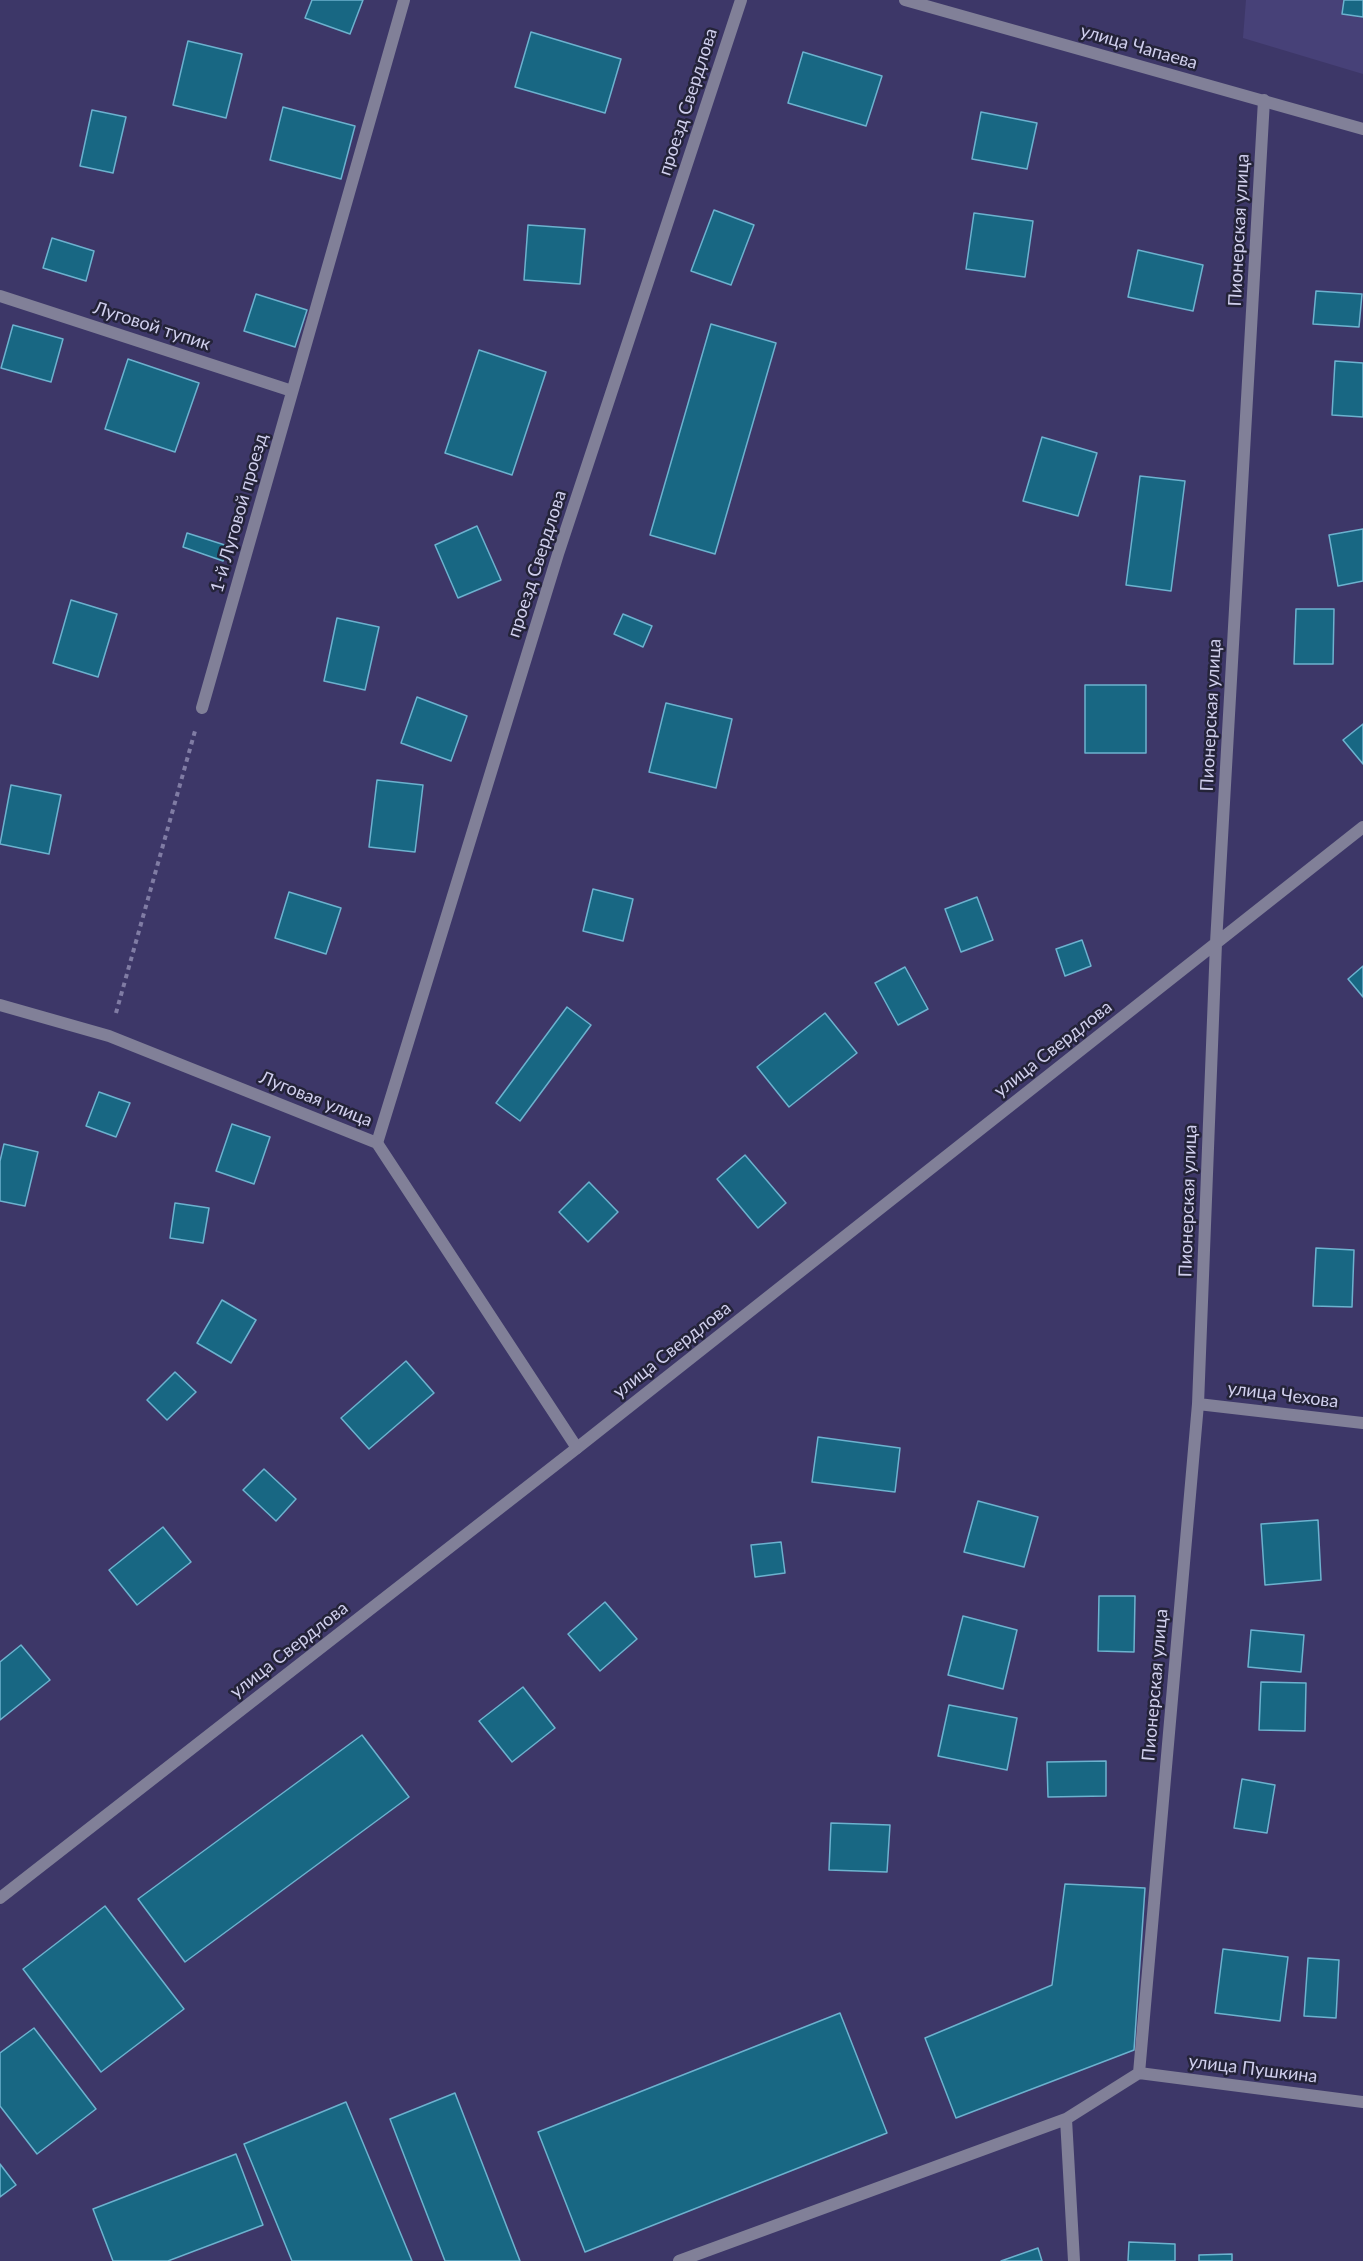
<!DOCTYPE html>
<html>
<head>
<meta charset="utf-8">
<style>
  body { margin:0 }
  canvas { display:block; background:#3d3768 }
</style>
</head>
<body>
<canvas width="1363" height="2261"></canvas>
<script>
const c = document.querySelector('canvas').getContext('2d');
c.lineJoin = 'round';
function fillPath(path, color) {
  c.fillStyle = color;
  c.fill(path, 'evenodd');
}
function strokePath(path, color, width, dash) {
  c.strokeStyle = color;
  c.lineWidth = width;
  c.lineCap = dash ? 'butt' : 'round';
  c.setLineDash(dash || []);
  c.stroke(path);
}
function label(font, color, halo, rows, align = 'center') {
  c.font = font + ' Lato,sans-serif';
  c.lineWidth = 5;
  c.setLineDash([]);
  c.textBaseline = 'middle';
  c.strokeStyle = halo;
  c.fillStyle = color;
  for (const [text, x, y, turn = 0] of rows) {
    c.save();
    c.translate(x, y);
    c.rotate((+turn || 0) * Math.PI / 180);
    c.textAlign = isNaN(turn) ? turn : align;
    if (halo) c.strokeText(text, 0, 0);
    c.fillText(text, 0, 0);
    c.restore();
  }
}
fillPath(new Path2D(`
  M 1246,0 L 1363,0 L 1363,74 L 1243,38 Z`), '#474178');
const building = new Path2D(`
  M 312,0 L 363,0 L 350,34 L 305,18 Z
  M 1344,0 L 1363,0 L 1363,17 L 1342,14 Z
  M 531,32 L 621,59 L 605,113 L 515,87 Z
  M 188,41 L 242,54 L 226,118 L 173,105 Z
  M 803,52 L 882,76 L 866,126 L 788,103 Z
  M 283,107 L 355,126 L 341,179 L 270,160 Z
  M 92,110 L 126,117 L 113,173 L 80,166 Z
  M 981,112 L 1037,123 L 1027,169 L 972,159 Z
  M 714,210 L 754,225 L 731,285 L 691,271 Z
  M 974,213 L 1033,221 L 1025,277 L 966,269 Z
  M 528,225 L 585,229 L 580,284 L 524,280 Z
  M 52,238 L 94,251 L 86,281 L 43,268 Z
  M 1138,250 L 1203,265 L 1193,311 L 1128,297 Z
  M 1316,291 L 1362,294 L 1359,327 L 1313,324 Z
  M 256,294 L 307,310 L 295,347 L 244,331 Z
  M 711,324 L 776,343 L 715,554 L 650,535 Z
  M 13,325 L 63,339 L 51,382 L 1,368 Z
  M 479,350 L 546,372 L 512,475 L 445,453 Z
  M 128,359 L 199,383 L 175,452 L 105,429 Z
  M 1335,361 L 1363,363 L 1363,417 L 1332,415 Z
  M 1042,437 L 1097,453 L 1078,516 L 1023,501 Z
  M 1140,476 L 1185,481 L 1171,591 L 1126,585 Z
  M 477,526 L 501,580 L 458,598 L 435,545 Z
  M 1363,529 L 1363,581 L 1338,586 L 1329,535 Z
  M 187,533 L 228,546 L 223,561 L 183,547 Z
  M 71,600 L 117,614 L 98,677 L 53,663 Z
  M 1296,609 L 1334,609 L 1333,664 L 1294,664 Z
  M 623,614 L 652,626 L 643,647 L 614,634 Z
  M 337,618 L 379,627 L 365,690 L 324,681 Z
  M 1085,685 L 1146,685 L 1146,753 L 1085,753 Z
  M 417,697 L 467,716 L 451,761 L 401,743 Z
  M 666,703 L 732,719 L 716,788 L 649,772 Z
  M 1363,724 L 1363,764 L 1343,740 Z
  M 377,780 L 423,785 L 415,852 L 369,847 Z
  M 11,785 L 61,795 L 49,854 L 0,844 Z
  M 593,889 L 633,899 L 623,941 L 583,931 Z
  M 289,892 L 341,908 L 326,954 L 275,938 Z
  M 977,897 L 993,940 L 961,952 L 945,909 Z
  M 1082,940 L 1091,966 L 1065,976 L 1056,949 Z
  M 1363,966 L 1363,997 L 1348,979 Z
  M 905,967 L 928,1009 L 898,1025 L 875,983 Z
  M 567,1007 L 591,1025 L 520,1121 L 496,1103 Z
  M 825,1013 L 857,1053 L 789,1107 L 757,1067 Z
  M 99,1092 L 130,1103 L 116,1137 L 86,1126 Z
  M 232,1124 L 270,1137 L 254,1184 L 216,1171 Z
  M 4,1144 L 38,1152 L 25,1206 L 0,1201 L 0,1161 Z
  M 745,1155 L 786,1203 L 758,1228 L 717,1179 Z
  M 589,1182 L 618,1212 L 588,1242 L 559,1212 Z
  M 175,1203 L 209,1208 L 203,1243 L 170,1238 Z
  M 1316,1248 L 1354,1250 L 1352,1307 L 1313,1306 Z
  M 222,1300 L 256,1320 L 231,1363 L 197,1343 Z
  M 406,1361 L 434,1393 L 369,1449 L 341,1418 Z
  M 175,1372 L 196,1392 L 167,1420 L 147,1400 Z
  M 818,1437 L 900,1448 L 895,1492 L 812,1482 Z
  M 264,1469 L 296,1499 L 276,1521 L 243,1490 Z
  M 978,1501 L 1038,1517 L 1024,1567 L 964,1552 Z
  M 1318,1520 L 1321,1580 L 1265,1585 L 1261,1524 Z
  M 163,1527 L 191,1562 L 137,1605 L 109,1570 Z
  M 781,1542 L 785,1573 L 755,1577 L 751,1545 Z
  M 1099,1596 L 1135,1596 L 1134,1652 L 1098,1651 Z
  M 605,1602 L 637,1639 L 600,1671 L 568,1634 Z
  M 963,1616 L 1017,1630 L 1003,1689 L 948,1675 Z
  M 1251,1630 L 1304,1635 L 1301,1672 L 1248,1667 Z
  M 21,1645 L 50,1680 L 0,1720 L 0,1662 Z
  M 1261,1682 L 1306,1683 L 1305,1731 L 1259,1730 Z
  M 523,1687 L 555,1728 L 512,1762 L 479,1721 Z
  M 949,1705 L 1017,1718 L 1007,1770 L 938,1756 Z
  M 362,1735 L 409,1797 L 185,1962 L 138,1899 Z
  M 1106,1761 L 1106,1796 L 1048,1797 L 1047,1762 Z
  M 1242,1779 L 1275,1785 L 1267,1833 L 1234,1828 Z
  M 831,1823 L 890,1825 L 887,1872 L 829,1870 Z
  M 1065,1884 L 1145,1888 L 1134,2050 L 956,2118 L 925,2038 L 1052,1985 Z
  M 105,1906 L 184,2009 L 101,2072 L 23,1969 Z
  M 1223,1949 L 1288,1957 L 1280,2021 L 1215,2013 Z
  M 1308,1958 L 1339,1960 L 1336,2018 L 1304,2016 Z
  M 840,2013 L 887,2133 L 585,2252 L 538,2132 Z
  M 34,2028 L 96,2109 L 37,2154 L 0,2106 L 0,2053 Z
  M 455,2093 L 520,2261 L 445,2261 L 390,2119 Z
  M 346,2102 L 412,2261 L 292,2261 L 244,2144 Z
  M 236,2154 L 263,2225 L 168,2261 L 113,2261 L 93,2209 Z
  M 0,2164 L 16,2185 L 0,2197 Z
  M 1129,2242 L 1175,2244 L 1175,2261 L 1128,2261 Z
  M 1038,2248 L 1042,2261 L 1001,2261 Z
  M 1232,2254 L 1232,2261 L 1199,2261 L 1199,2255 Z`);
fillPath(building, '#186783');
strokePath(building, '#6cb2cf', 1.5);
strokePath(new Path2D(`
  M 116,1013 L 195,731`), '#807ca4', 4, [4.5, 4.5]);
strokePath(new Path2D(`
  M 0,296 L 292,391
  M 202,708 L 404,0
  M 377,1143 L 558,554 L 741,0
  M 1198,1404 L 1363,1423
  M 0,1898 L 577,1448 L 1363,827
  M 1139,2073 L 1363,2102
  M 679,2261 L 1066,2119
  M 1074,2261 L 1066,2119 L 1139,2073 L 1198,1404 L 1216,943 L 1264,100`), '#818098', 12);
strokePath(new Path2D(`
  M 905,0 L 1363,129
  M 0,1005 L 109,1036 L 377,1143 L 577,1448`), '#818098', 12);
label('18px', '#d0cfed', '#242339', [
  ["улица Чапаева",1139,47,16],
  ["проезд Свердлова",688,102,-72],
  ["Пионерская улица",1239,230,-87],
  ["Луговой тупик",152,326,18],
  ["1-й Луговой проезд",239,513,-74],
  ["проезд Свердлова",537,564,-72],
  ["Пионерская улица",1211,715,-87],
  ["улица Свердлова",1053,1049,-38],
  ["Луговая улица",316,1099,22],
  ["Пионерская улица",1188,1201,-88],
  ["улица Свердлова",672,1350,-38],
  ["улица Чехова",1283,1395,7],
  ["улица Свердлова",289,1650,-38],
  ["Пионерская улица",1155,1685,-85],
  ["улица Пушкина",1253,2069,7]
]);
</script>
</body>
</html>
